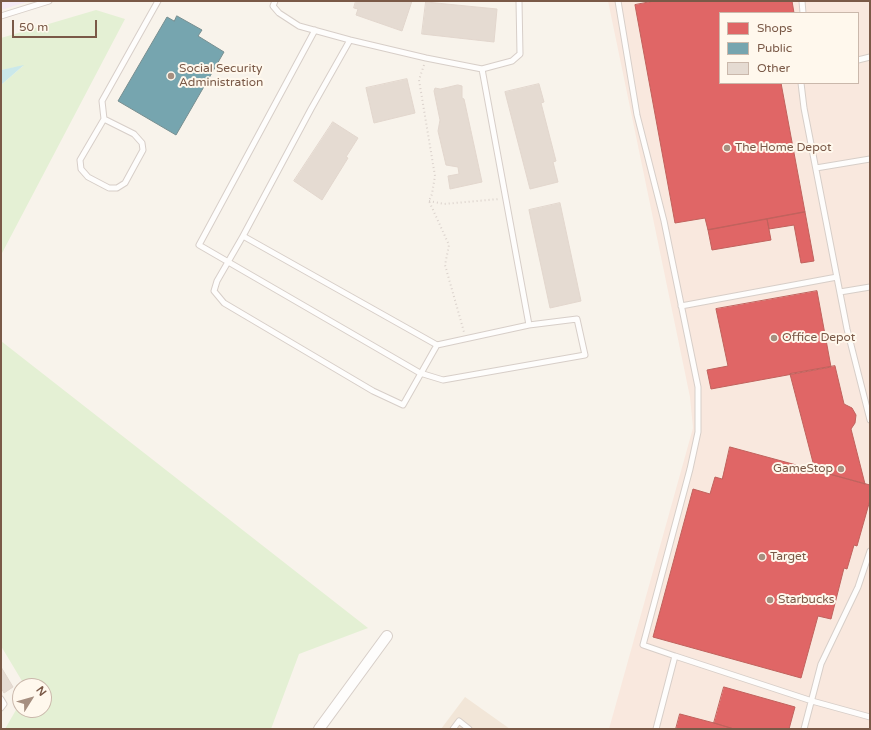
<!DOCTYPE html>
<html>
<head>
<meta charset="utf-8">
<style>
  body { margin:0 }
  #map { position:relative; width:871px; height:730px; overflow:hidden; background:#f8f3eb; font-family:"Varela Round",sans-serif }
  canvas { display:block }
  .frame { position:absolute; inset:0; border:2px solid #7a5947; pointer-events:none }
  .legend { position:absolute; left:719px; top:12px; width:140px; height:72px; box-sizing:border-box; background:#fff8ed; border:1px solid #cab8ab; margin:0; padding:5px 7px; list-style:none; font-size:12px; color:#7a5947 }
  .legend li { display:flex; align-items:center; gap:8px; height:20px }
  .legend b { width:20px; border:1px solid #cab8ab }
  .north { position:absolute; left:12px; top:678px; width:40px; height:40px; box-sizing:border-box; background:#fff8ed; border:1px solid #cab8ab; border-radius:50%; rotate:53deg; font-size:11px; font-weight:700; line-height:16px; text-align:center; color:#7a5947 }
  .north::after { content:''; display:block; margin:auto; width:14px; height:18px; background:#a68f80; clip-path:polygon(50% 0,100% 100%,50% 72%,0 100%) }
  .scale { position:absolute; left:12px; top:20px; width:85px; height:18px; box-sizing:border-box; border:2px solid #7a5947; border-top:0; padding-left:5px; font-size:12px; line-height:14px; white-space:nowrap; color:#7a5947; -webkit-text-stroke:3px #fff8ed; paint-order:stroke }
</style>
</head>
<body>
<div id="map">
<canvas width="871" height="730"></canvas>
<div class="frame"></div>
<ul class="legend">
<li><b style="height:11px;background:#e06666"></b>Shops</li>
<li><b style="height:11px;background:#76a5af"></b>Public</li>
<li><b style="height:11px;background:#e5dbd2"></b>Other</li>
</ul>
<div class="north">N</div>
<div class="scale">50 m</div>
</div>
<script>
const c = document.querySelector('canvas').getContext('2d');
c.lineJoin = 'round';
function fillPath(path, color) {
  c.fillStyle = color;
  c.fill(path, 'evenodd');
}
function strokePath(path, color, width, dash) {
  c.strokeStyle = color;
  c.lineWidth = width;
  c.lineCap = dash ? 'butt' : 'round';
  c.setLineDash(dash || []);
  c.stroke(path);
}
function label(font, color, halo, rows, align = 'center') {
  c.font = font + ' "Varela Round",sans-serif';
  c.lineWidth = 4;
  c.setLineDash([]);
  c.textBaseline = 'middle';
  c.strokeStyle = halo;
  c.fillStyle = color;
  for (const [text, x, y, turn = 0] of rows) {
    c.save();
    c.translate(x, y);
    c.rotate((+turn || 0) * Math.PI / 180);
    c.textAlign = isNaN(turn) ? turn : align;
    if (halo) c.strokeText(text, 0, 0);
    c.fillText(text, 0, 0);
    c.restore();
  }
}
fillPath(new Path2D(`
  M 465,697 L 510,729 L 441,729 Z`), '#f2e6d8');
fillPath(new Path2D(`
  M 608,1 L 870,1 L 870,729 L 609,729 L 693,428 L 690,397 ZM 720,13 L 858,13 L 858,83 L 720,83 Z`), '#f9e8de');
fillPath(new Path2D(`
  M 1,1 L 30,1 L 1,10 Z`), '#f5eaf4');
fillPath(new Path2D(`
  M 96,10 L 125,19 L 1,255 L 1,85 L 23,66 L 1,70 L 1,38 Z
  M 1,341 L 368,628 L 299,654 L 271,729 L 5,729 L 20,703 L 20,710 L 44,710 L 44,686 L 25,686 L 1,646 Z`), '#e4f0d4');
fillPath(new Path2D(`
  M 24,65 L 1,85 L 1,70 Z`), '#cae8ea');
const shops = new Path2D(`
  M 654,1 L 792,1 L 794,13 L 720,13 L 720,83 L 781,83 L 805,212 L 708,230 L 705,218 L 675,223 L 635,5 Z
  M 805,212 L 814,261 L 801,263 L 794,225 L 769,229 L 767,219 Z
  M 767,219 L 771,240 L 712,250 L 708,230 Z
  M 817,291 L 831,367 L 711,389 L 707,370 L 728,366 L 716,309 Z
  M 835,366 L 844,404 L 852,408 L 856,415 L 855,423 L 851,429 L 865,484 L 815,470 L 790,374 Z
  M 730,447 L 870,485 L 870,500 L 857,546 L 854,545 L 847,569 L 844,568 L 831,619 L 818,616 L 801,678 L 653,637 L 693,489 L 710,494 L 715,477 L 722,479 Z
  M 724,687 L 795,707 L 789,729 L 734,729 L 714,723 Z
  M 680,714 L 714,723 L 734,729 L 676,729 Z`);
fillPath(shops, '#e06666');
strokePath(shops, '#c1625d', 1);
const public = new Path2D(`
  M 177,16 L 202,30 L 198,36 L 224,52 L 176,135 L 118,101 L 167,17 L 174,21 Z`);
fillPath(public, '#76a5af');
strokePath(public, '#778e90', 1);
const building = new Path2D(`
  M 356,1 L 412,1 L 402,31 L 356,15 L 358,9 L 354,8 Z
  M 426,2 L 497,9 L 494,42 L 422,34 Z
  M 407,79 L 415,113 L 374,123 L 366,88 Z
  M 539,84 L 544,102 L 541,103 L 556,161 L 553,162 L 558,182 L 530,189 L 505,92 Z
  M 458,85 L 462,86 L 462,98 L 464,99 L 482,182 L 450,189 L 448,176 L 459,174 L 458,167 L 446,165 L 438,131 L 440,120 L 434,91 L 435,88 L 440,89 Z
  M 333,122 L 358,138 L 346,157 L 348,158 L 322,200 L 294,181 Z
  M 560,203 L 581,301 L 550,308 L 529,210 Z
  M 1,667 L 13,687 L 4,693 L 1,688 Z`);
fillPath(building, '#e5dbd2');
strokePath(building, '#e2d6cd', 1);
const lane = new Path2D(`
  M 275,1 L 273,6 L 279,13 L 299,26 L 350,40 L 426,58 L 482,69 L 512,61 L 520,54 L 519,1
  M 618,1 L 637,115 L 664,221 L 698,387 L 698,432 L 690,469 L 643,645 L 675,656
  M 802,1 L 803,13
  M 1,16 L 49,1
  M 315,30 L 199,245 L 420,373 L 443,380 L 585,355 L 577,319 L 529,325 L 482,69
  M 350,40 L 311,109 L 243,236 L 437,345 L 529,325
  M 858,60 L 870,57
  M 801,83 L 804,108 L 847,329 L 870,420
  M 104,119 L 134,134 L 142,143 L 143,150 L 125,183 L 117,188 L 109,188 L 88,177 L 81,169 L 80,160 L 104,119 L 102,101 L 158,1
  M 816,168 L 870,159
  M 243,236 L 217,281 L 214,291 L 224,303 L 373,391 L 403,405 L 437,345
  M 840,292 L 870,287
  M 681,306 L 837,277
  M 1,699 L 4,704 L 1,708
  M 453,729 L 459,721 L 469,729
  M 656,729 L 675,656 L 812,701 L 870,717
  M 804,729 L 821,664 L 858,587 L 870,551`);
const street = new Path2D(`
  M 319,729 L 387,636`);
strokePath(lane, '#d7cec8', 7);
strokePath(street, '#d7cec8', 12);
strokePath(new Path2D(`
  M 424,65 L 419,80 L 435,176 L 432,194 L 429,201 L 449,245 L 445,265 L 464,332
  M 429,201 L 444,204 L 499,199`), '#dbd2cc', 2, [1, 3]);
strokePath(lane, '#fefdfc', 5);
strokePath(street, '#fefdfc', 10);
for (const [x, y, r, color] of [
  [171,76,4,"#a68f80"],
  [727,148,4,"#a68f80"],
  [774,338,4,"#a68f80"],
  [841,469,4,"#a68f80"],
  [762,557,4,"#a68f80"],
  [770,600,4,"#a68f80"]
]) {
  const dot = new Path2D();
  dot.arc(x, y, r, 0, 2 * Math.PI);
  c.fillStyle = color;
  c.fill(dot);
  strokePath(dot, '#fff8ed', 1.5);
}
label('12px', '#7a5947', '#fff8ed', [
  ["Social Security",179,69],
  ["Administration",179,83],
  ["The Home Depot",735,148],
  ["Office Depot",782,338],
  ["GameStop",833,469,"right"],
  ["Target",770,557],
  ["Starbucks",778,600]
], 'left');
</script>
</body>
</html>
